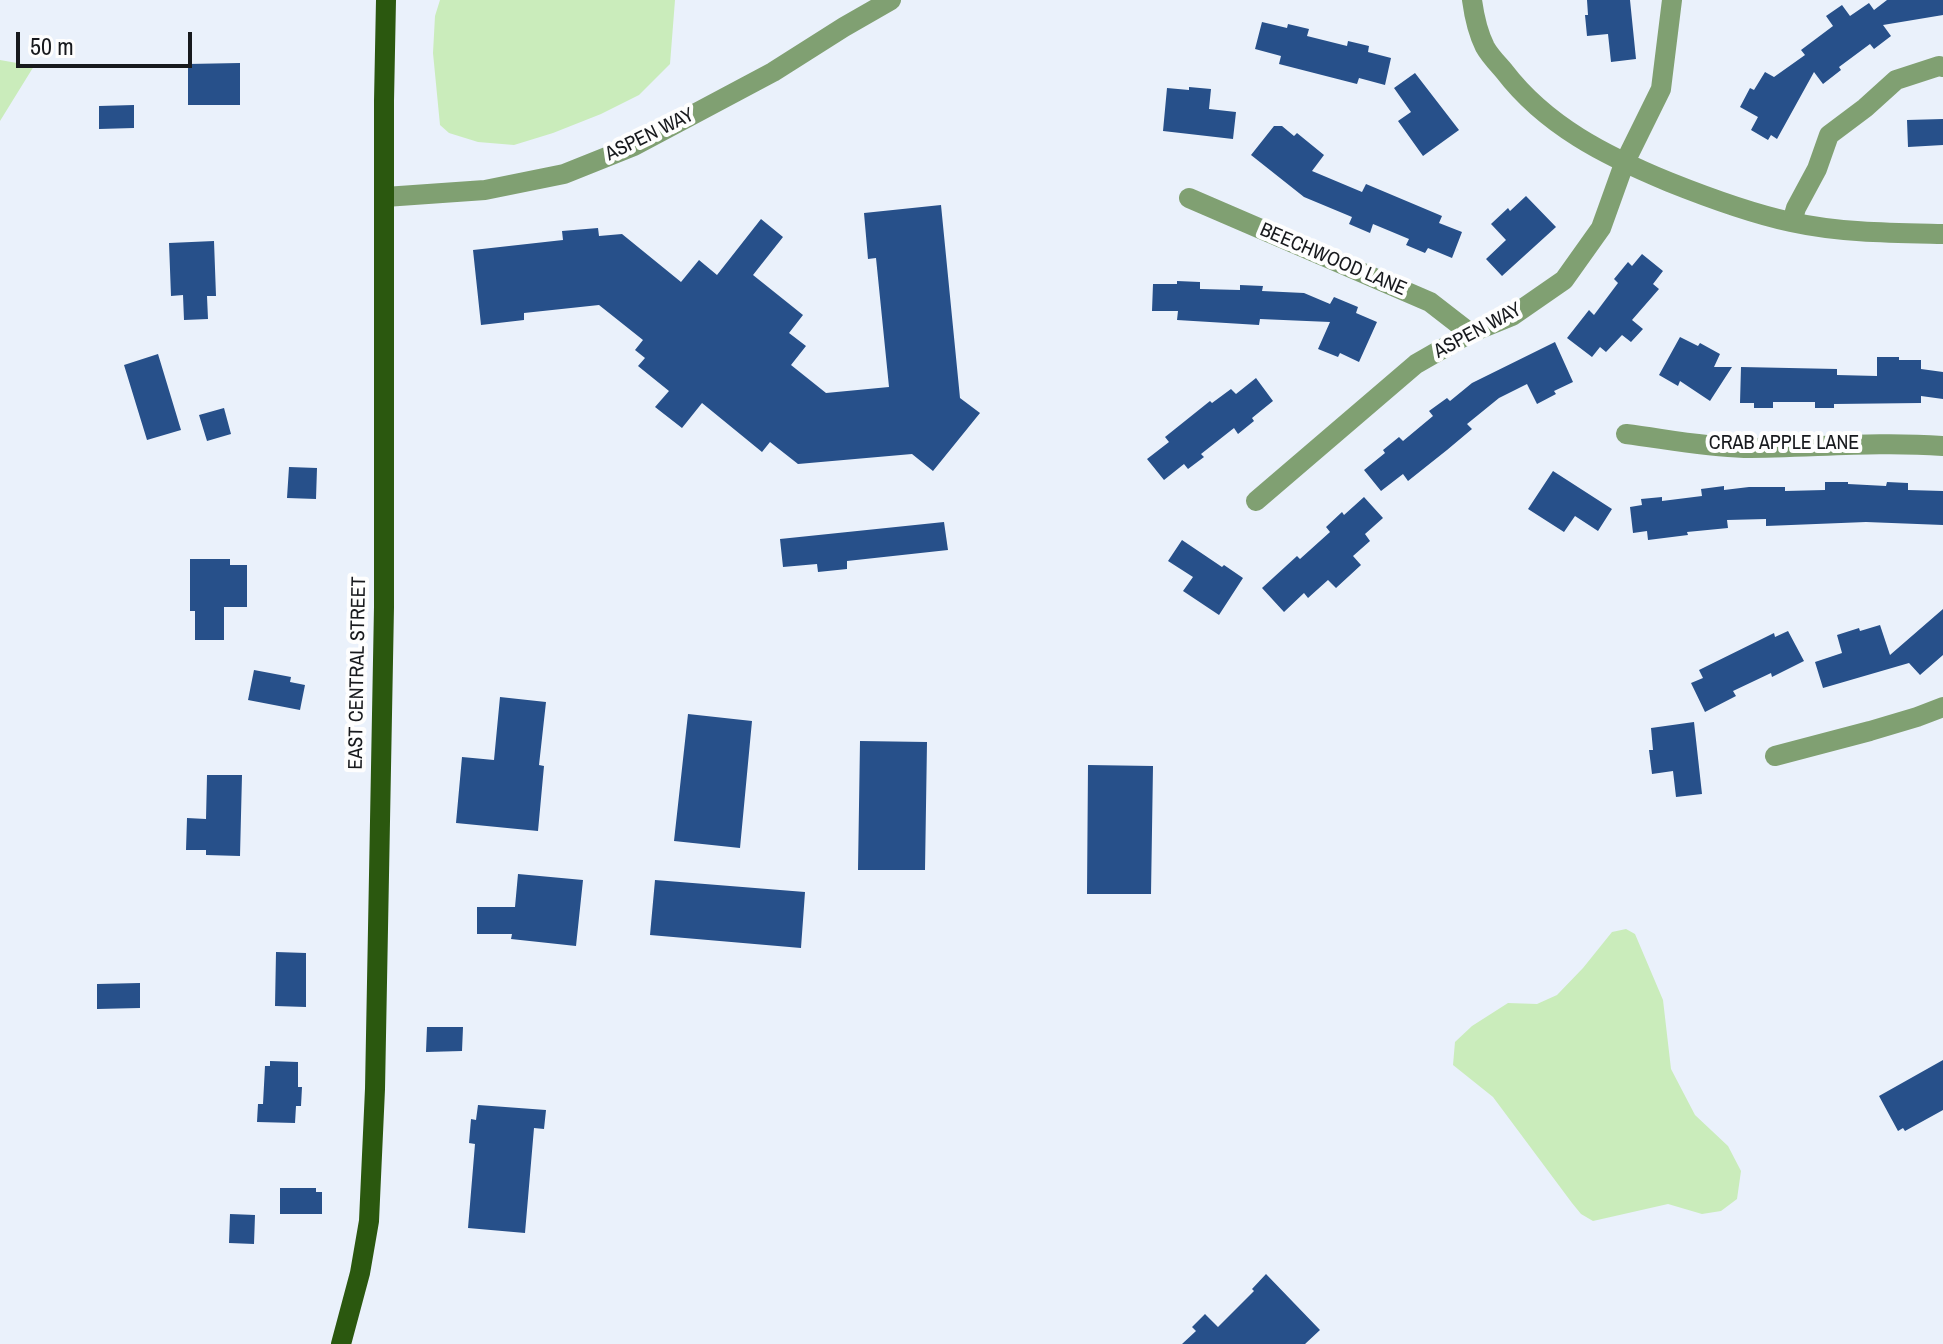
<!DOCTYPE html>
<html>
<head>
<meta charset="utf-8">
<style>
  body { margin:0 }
  #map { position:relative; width:1943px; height:1344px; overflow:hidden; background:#eaf1fb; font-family:"Archivo Narrow",sans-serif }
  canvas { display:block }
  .scale { position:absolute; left:16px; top:32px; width:176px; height:36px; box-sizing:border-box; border:4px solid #17191d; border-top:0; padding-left:10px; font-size:24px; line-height:28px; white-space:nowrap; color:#17191d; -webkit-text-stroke:6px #fefefe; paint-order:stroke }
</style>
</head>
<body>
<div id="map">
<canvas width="1943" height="1344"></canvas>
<div class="scale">50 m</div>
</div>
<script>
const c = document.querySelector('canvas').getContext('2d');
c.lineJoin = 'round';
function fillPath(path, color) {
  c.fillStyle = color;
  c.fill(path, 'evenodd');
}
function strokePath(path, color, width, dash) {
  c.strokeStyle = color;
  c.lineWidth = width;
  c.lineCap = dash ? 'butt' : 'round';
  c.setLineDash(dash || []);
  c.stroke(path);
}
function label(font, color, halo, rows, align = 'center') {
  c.font = font + ' "Archivo Narrow",sans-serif';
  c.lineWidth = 8;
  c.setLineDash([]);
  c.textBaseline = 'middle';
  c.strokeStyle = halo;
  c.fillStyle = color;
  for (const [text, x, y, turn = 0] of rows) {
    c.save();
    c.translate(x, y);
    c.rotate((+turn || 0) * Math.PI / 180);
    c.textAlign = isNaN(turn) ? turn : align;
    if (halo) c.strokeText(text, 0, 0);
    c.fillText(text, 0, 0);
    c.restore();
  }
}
fillPath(new Path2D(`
  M 440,0 L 675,0 L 670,64 L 639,95 L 601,114 L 553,133 L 514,145 L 478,142 L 449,133 L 440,125 L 433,53 L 435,16 Z
  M 0,60 L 34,66 L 0,121 Z
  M 1626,929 L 1635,934 L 1663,1000 L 1671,1069 L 1695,1115 L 1728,1146 L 1741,1171 L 1737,1199 L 1721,1211 L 1702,1214 L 1668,1204 L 1593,1221 L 1581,1214 L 1572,1203 L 1493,1097 L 1453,1065 L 1455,1042 L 1472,1026 L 1508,1003 L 1537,1004 L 1557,995 L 1583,968 L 1612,932 Z`), '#caecbb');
fillPath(new Path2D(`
  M 1587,0 L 1630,0 L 1636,59 L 1611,62 L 1608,34 L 1587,36 L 1585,15 L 1588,15 Z
  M 1887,0 L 1943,0 L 1943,15 L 1883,25 L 1891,36 L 1874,49 L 1870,44 L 1839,67 L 1841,70 L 1823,84 L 1814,72 L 1777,139 L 1771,135 L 1768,140 L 1751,130 L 1758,117 L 1740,107 L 1750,88 L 1754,90 L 1765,72 L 1774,77 L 1805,55 L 1801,50 L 1833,26 L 1826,16 L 1842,5 L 1850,16 L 1869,3 L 1874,10 Z
  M 1262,22 L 1287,28 L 1288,24 L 1309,29 L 1307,36 L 1347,46 L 1348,41 L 1369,46 L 1368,52 L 1391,58 L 1385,85 L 1359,78 L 1357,84 L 1279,64 L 1281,56 L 1255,49 Z
  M 240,63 L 240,105 L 188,105 L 188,64 Z
  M 1415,73 L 1459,130 L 1423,156 L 1398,121 L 1411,112 L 1394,88 Z
  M 1189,87 L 1211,89 L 1209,109 L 1236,112 L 1233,139 L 1163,131 L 1167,88 L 1189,90 Z
  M 134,105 L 134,128 L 99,129 L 99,106 Z
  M 1943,119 L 1943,145 L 1908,147 L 1907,120 Z
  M 1274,126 L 1282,126 L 1294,136 L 1297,133 L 1324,155 L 1312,171 L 1362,192 L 1366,184 L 1442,216 L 1439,223 L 1462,232 L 1452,258 L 1428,248 L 1425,253 L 1406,245 L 1409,239 L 1373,224 L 1370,233 L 1349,224 L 1352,217 L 1304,197 L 1251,155 Z
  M 1526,196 L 1556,227 L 1502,276 L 1486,259 L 1506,240 L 1491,224 L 1508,208 L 1510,211 Z
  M 941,205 L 960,398 L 980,413 L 933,471 L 912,454 L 798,464 L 770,442 L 762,452 L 702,403 L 682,428 L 655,407 L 669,391 L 638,366 L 645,358 L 635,350 L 643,340 L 599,305 L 524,313 L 524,320 L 481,325 L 473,250 L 563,240 L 562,231 L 598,228 L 599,236 L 622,234 L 681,282 L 699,260 L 717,275 L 761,219 L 783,237 L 753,275 L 803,315 L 789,333 L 806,346 L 791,365 L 826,393 L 889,387 L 876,258 L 868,259 L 864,213 Z
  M 214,241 L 216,296 L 207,296 L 208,319 L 184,320 L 183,295 L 171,296 L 169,243 Z
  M 1642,254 L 1663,271 L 1653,284 L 1659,289 L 1632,320 L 1643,329 L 1631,342 L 1622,335 L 1606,352 L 1600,347 L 1592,357 L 1567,338 L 1589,310 L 1594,315 L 1618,283 L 1614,279 L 1628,262 L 1632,266 Z
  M 1177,281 L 1200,282 L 1200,289 L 1240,290 L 1240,285 L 1263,286 L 1262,291 L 1304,293 L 1330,304 L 1334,297 L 1358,307 L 1356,313 L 1377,322 L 1359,362 L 1340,353 L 1338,357 L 1318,349 L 1330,322 L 1260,319 L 1259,325 L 1177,320 L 1178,311 L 1152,311 L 1153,284 L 1177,284 Z
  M 1680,337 L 1698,346 L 1700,343 L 1720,354 L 1714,367 L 1732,367 L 1710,401 L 1680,381 L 1678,386 L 1659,375 Z
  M 1555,342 L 1573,382 L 1554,391 L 1556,394 L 1537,404 L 1527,384 L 1499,398 L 1467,424 L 1472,429 L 1447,450 L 1408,481 L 1403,474 L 1381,491 L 1364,470 L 1385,453 L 1383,450 L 1399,437 L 1403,441 L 1433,416 L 1429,411 L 1447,398 L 1450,401 L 1472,383 Z
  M 158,354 L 181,430 L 147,440 L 124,365 Z
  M 1877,357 L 1899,357 L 1899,360 L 1921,360 L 1921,369 L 1943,372 L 1943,399 L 1921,396 L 1921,403 L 1834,404 L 1834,408 L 1815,408 L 1815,402 L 1773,402 L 1773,408 L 1754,408 L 1754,403 L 1740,403 L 1741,367 L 1837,369 L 1837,375 L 1877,376 Z
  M 1256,378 L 1273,401 L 1252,418 L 1254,421 L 1238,434 L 1234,428 L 1201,454 L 1204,457 L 1188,469 L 1184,464 L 1164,480 L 1147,459 L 1169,442 L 1165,437 L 1210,401 L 1212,403 L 1231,389 L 1236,394 Z
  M 224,408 L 231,434 L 207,441 L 199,415 Z
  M 289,467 L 317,468 L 316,499 L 287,498 Z
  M 1553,471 L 1612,509 L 1598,531 L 1575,516 L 1564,532 L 1528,509 Z
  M 1825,482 L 1848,482 L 1848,484 L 1886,486 L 1887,482 L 1908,483 L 1908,490 L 1943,491 L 1943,525 L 1866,522 L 1766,526 L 1766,519 L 1727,520 L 1728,528 L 1687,532 L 1688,535 L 1648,540 L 1647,531 L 1633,533 L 1630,507 L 1642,505 L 1641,499 L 1662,497 L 1662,501 L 1702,496 L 1701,489 L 1724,486 L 1724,490 L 1749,487 L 1785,487 L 1785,491 L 1825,490 Z
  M 1364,497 L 1383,518 L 1365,534 L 1370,541 L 1353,556 L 1361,565 L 1336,588 L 1328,580 L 1308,598 L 1304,593 L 1284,612 L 1262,588 L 1297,556 L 1300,559 L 1330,532 L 1326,527 L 1342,512 L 1344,515 Z
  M 944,522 L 948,550 L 847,561 L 847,569 L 818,572 L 817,564 L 783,567 L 780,539 Z
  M 1182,540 L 1222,567 L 1224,565 L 1243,578 L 1219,615 L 1183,591 L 1193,577 L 1168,561 Z
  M 190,559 L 230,559 L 230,565 L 247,565 L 247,607 L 224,607 L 224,640 L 195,640 L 195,611 L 190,611 Z
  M 1943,609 L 1943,655 L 1920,675 L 1909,663 L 1823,688 L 1815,662 L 1842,653 L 1837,635 L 1859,628 L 1860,631 L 1880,625 L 1890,655 Z
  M 1788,631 L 1804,661 L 1772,677 L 1771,673 L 1733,691 L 1736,696 L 1705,712 L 1691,683 L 1703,678 L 1699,670 L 1774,633 L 1775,637 Z
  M 254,670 L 291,677 L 290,682 L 305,685 L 300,710 L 248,700 Z
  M 500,697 L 546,702 L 539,765 L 544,766 L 538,831 L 456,823 L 462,757 L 494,760 Z
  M 688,714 L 752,721 L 740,848 L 674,841 Z
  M 1694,722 L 1702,794 L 1676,797 L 1673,771 L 1652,774 L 1649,750 L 1653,750 L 1651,728 Z
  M 860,741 L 927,742 L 925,870 L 858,870 Z
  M 1088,765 L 1153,766 L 1151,894 L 1087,894 Z
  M 207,775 L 242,775 L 240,856 L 206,855 L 206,850 L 186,850 L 187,818 L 206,819 Z
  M 518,874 L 583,880 L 576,946 L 511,939 L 512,934 L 477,934 L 477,907 L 515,907 Z
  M 655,880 L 805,892 L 801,948 L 650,935 Z
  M 276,952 L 306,953 L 306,1007 L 275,1006 Z
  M 140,983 L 140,1008 L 97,1009 L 97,984 Z
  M 427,1027 L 463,1027 L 462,1051 L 426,1052 Z
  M 1943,1060 L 1943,1110 L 1905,1131 L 1903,1128 L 1898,1131 L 1879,1096 Z
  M 270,1061 L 298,1062 L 298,1087 L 302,1087 L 301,1106 L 296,1106 L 295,1123 L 257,1122 L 258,1104 L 263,1104 L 265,1066 L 270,1066 Z
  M 478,1105 L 546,1110 L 544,1129 L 534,1128 L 525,1233 L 468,1228 L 475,1144 L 469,1143 L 471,1119 L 476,1120 Z
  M 280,1188 L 316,1188 L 316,1192 L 322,1192 L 322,1214 L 280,1214 Z
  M 230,1214 L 255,1215 L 254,1244 L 229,1243 Z
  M 1266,1274 L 1320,1330 L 1305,1344 L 1182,1344 L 1196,1331 L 1192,1327 L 1205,1314 L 1218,1327 L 1254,1291 L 1252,1289 Z`), '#27508a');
strokePath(new Path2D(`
  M 1472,0 C 1474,15 1478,33 1485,47 C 1490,56 1498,64 1504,71 C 1546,126 1606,156 1669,182 C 1709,198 1749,213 1791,222 C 1841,233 1892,233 1943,234
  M 385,197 L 485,190 L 564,174 L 634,146 L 773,72 L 844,27 L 891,0
  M 1189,198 L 1430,302 L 1470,333
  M 1792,222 L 1796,208 L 1817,169 L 1829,135 L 1865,108 L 1896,80 L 1939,66 L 1943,67
  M 1626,434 C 1665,439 1704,447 1744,448 C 1811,448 1875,441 1943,446
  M 1256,501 L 1416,364 L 1470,333 L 1512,316 L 1564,280 L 1601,228 L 1624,164 L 1661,89 L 1672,0
  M 1775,756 L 1870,731 L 1917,717 L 1943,707`), '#80a072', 20);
strokePath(new Path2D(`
  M 341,1344 L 360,1273 L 369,1221 L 375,1089 L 384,607 L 384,101 L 386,0`), '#2b580f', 20);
label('20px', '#17191d', '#fefefe', [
  ["ASPEN WAY",650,135,-26],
  ["BEECHWOOD LANE",1333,260,23],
  ["ASPEN WAY",1478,331,-28],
  ["CRAB APPLE LANE",1784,444],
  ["EAST CENTRAL STREET",358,673,-89]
]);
</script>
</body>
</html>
